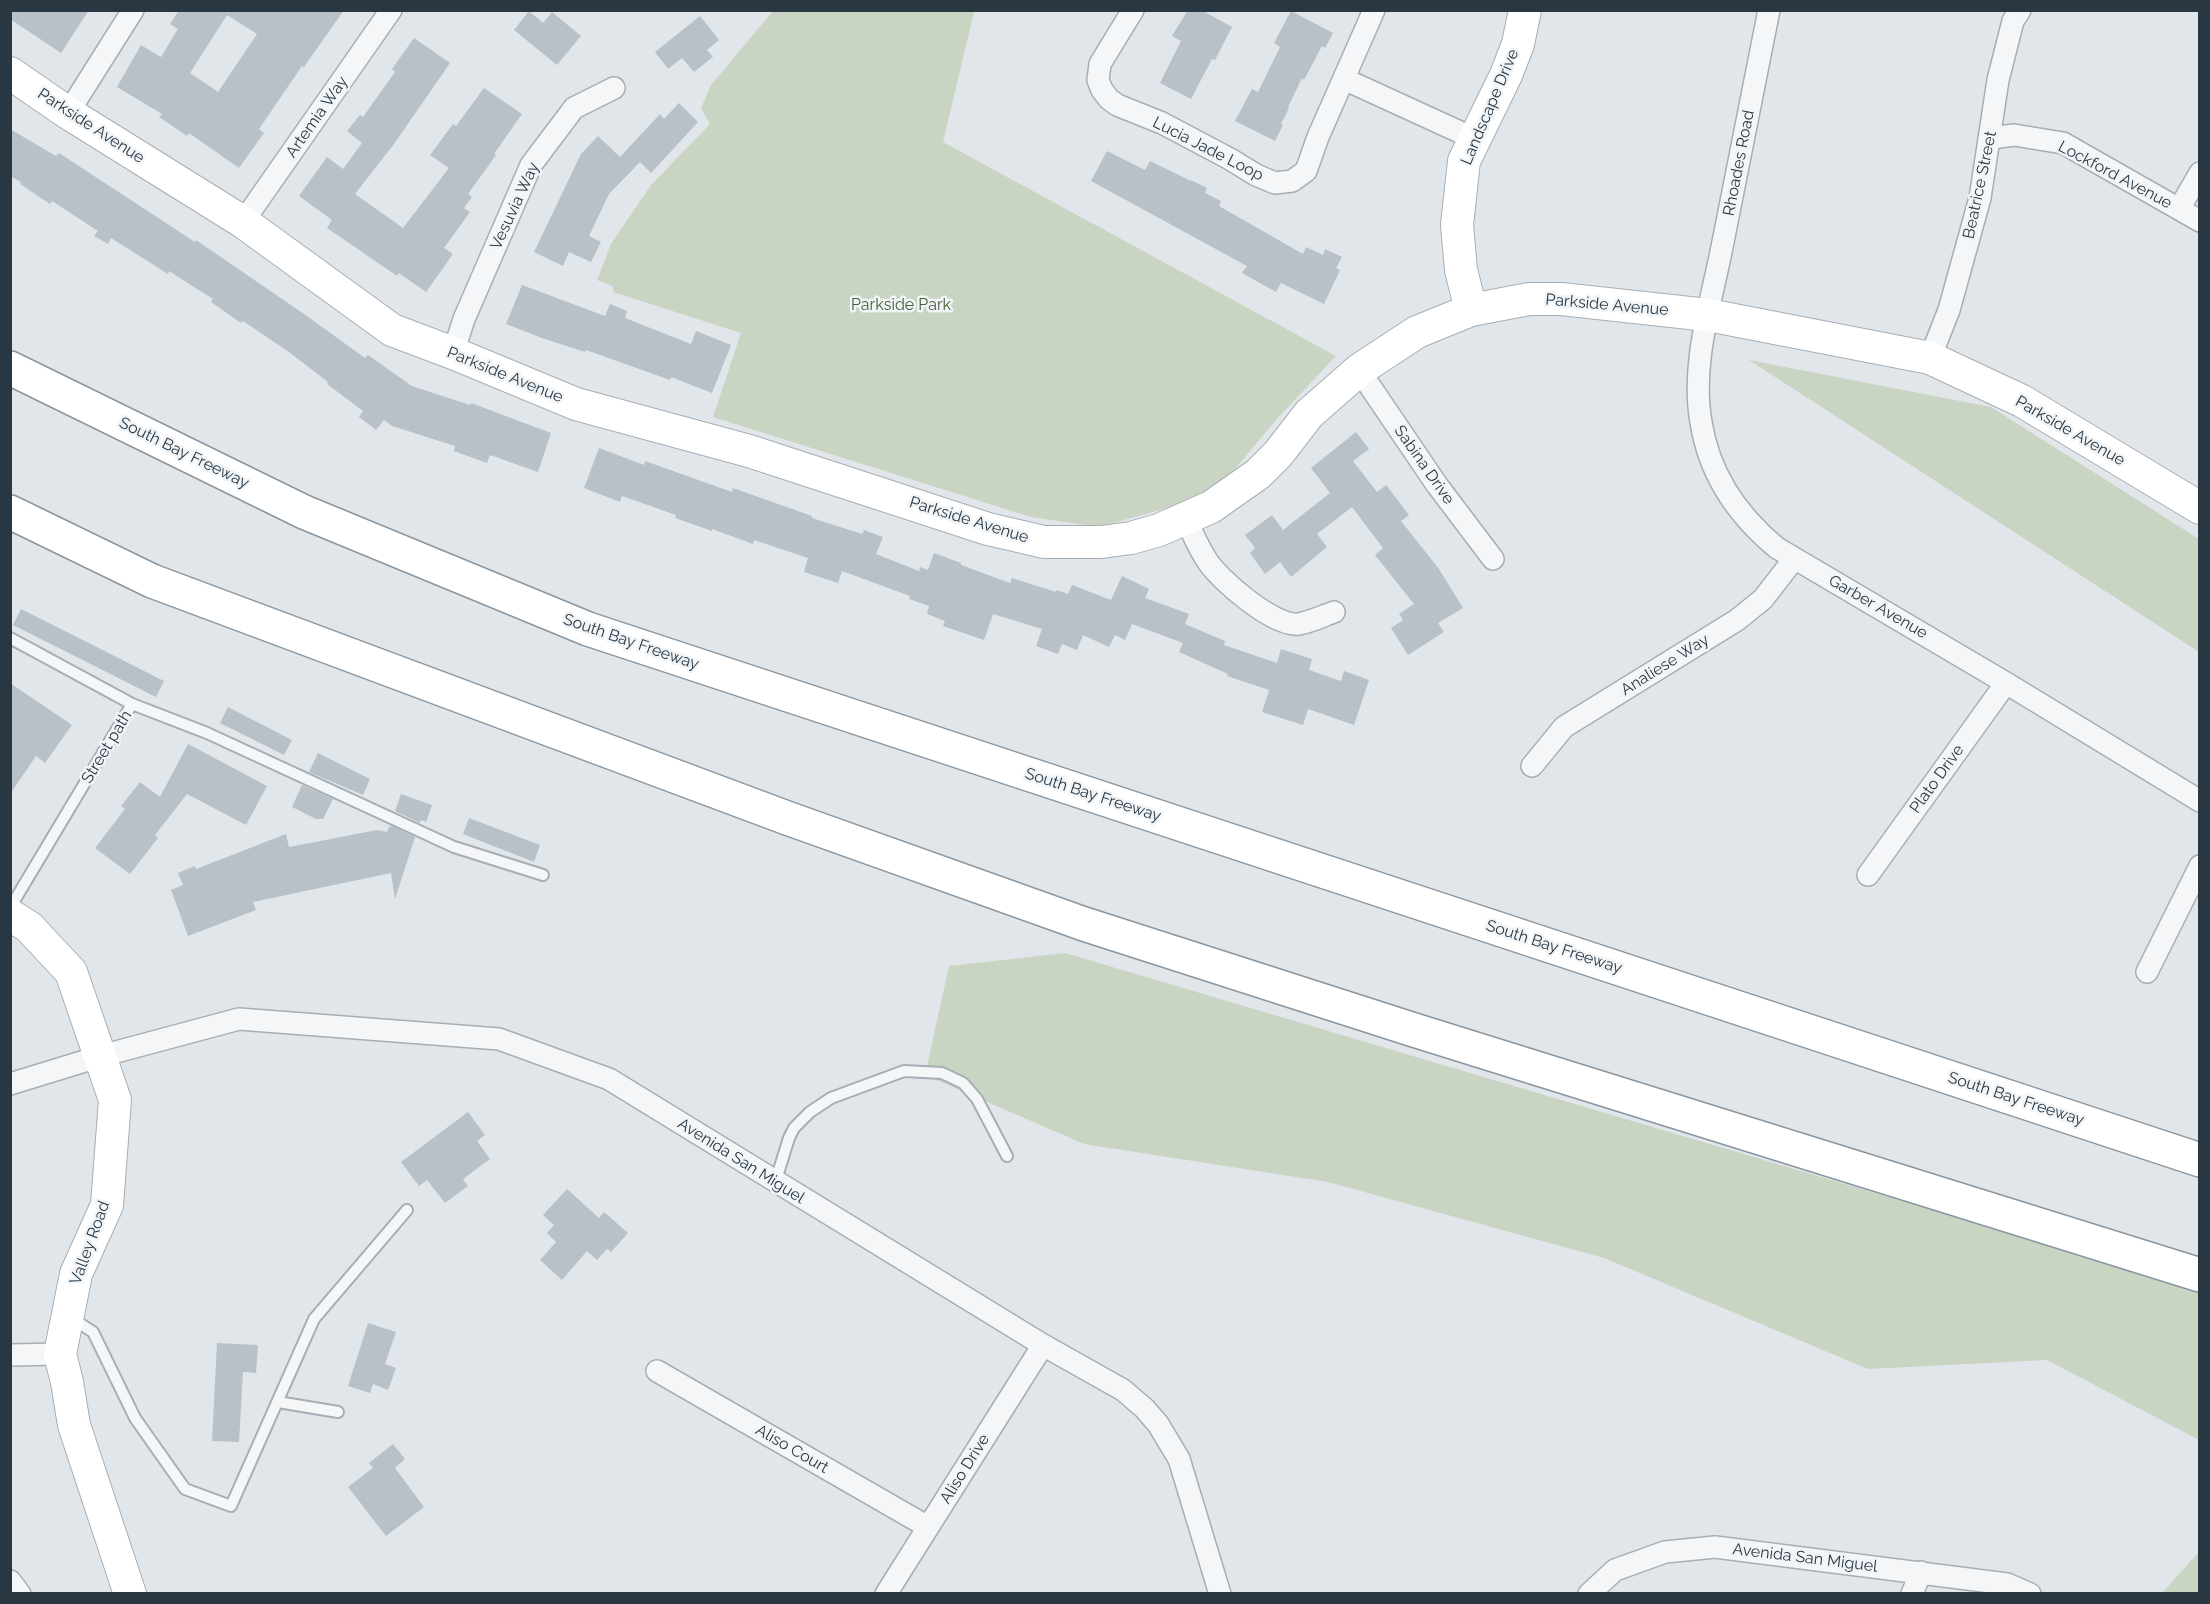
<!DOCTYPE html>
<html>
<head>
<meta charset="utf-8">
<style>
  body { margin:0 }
  #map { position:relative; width:2210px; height:1604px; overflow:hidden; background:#e1e6ea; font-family:Raleway,sans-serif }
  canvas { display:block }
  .frame { position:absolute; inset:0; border:12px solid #293743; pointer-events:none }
</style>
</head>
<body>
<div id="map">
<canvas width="2210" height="1604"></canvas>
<div class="frame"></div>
</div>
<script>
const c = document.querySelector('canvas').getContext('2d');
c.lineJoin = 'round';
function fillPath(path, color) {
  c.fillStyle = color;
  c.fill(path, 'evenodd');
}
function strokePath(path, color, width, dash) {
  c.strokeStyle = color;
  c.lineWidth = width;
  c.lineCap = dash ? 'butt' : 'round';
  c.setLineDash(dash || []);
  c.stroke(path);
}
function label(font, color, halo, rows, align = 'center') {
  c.font = font + ' Raleway,sans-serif';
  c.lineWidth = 5;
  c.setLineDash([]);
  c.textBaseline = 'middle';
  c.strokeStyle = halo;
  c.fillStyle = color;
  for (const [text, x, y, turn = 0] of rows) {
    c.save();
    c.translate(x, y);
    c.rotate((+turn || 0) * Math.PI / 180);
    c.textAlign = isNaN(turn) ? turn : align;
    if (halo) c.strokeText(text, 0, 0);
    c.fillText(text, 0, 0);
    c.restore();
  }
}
fillPath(new Path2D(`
  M 773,11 L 971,11 L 974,12 L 943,142 L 1336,356 L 1276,420 L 1213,495 L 1099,527 L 1031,517 L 713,417 L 741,333 L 613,292 L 613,286 L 597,280 L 611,244 L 651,185 L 710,124 L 701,108 L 711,85 Z
  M 1749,360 L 1991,407 L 2199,539 L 2199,652 Z
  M 1065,953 L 2199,1289 L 2199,1440 L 2047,1360 L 1868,1369 L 1604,1258 L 1328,1182 L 1084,1144 L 925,1075 L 949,966 Z
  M 2199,1552 L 2199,1593 L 2162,1593 Z`), '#cad4c2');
fillPath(new Path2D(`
  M 10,10 L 89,10 L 61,53 L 10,19 Z
  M 179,10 L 344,10 L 304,67 L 302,66 L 259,129 L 264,133 L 239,168 L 189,133 L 187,136 L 159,117 L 162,114 L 117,87 L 141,45 L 161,57 L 178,29 L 170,24 ZM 227,15 L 257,34 L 218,92 L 190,73 Z
  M 1188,10 L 1201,10 L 1232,27 L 1215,60 L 1212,59 L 1191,99 L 1160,83 L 1181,41 L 1172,36 Z
  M 529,11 L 543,23 L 552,12 L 581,36 L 557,65 L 514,30 Z
  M 1291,11 L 1333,33 L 1325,48 L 1322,46 L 1304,80 L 1302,78 L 1288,107 L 1289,108 L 1281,124 L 1283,125 L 1275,141 L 1235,121 L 1252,89 L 1258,92 L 1280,47 L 1274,43 Z
  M 700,16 L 719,40 L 707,50 L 713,57 L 694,72 L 682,58 L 668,69 L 655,52 Z
  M 414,38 L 450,63 L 394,144 L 355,194 L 403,228 L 449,168 L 430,155 L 453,124 L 456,126 L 484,88 L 522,114 L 494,154 L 496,155 L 468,194 L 472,197 L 464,208 L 470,212 L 444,248 L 453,254 L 426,292 L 399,273 L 397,276 L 327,228 L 332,220 L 299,196 L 327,157 L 343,169 L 362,143 L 347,131 L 360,115 L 363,117 L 395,72 L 392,69 Z
  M 679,103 L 698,122 L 651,173 L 640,162 L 609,194 L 589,236 L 601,242 L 591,262 L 569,252 L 563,266 L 534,252 L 581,154 L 598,136 L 620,157 L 660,114 L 664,119 Z
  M 10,129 L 56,156 L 59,153 L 195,242 L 196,240 L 304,314 L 365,358 L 368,355 L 412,386 L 470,405 L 471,403 L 551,433 L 538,472 L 490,455 L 487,463 L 454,451 L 455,446 L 392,426 L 384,420 L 376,430 L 359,417 L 363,411 L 327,384 L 328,382 L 289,352 L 243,321 L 241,323 L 211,302 L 213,299 L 169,271 L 168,274 L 111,238 L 108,244 L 94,236 L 98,231 L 52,201 L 50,204 L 20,184 L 21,182 L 10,176 Z
  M 1107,151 L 1145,170 L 1150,161 L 1191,181 L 1191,180 L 1207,188 L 1205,193 L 1221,201 L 1219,206 L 1303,254 L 1306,247 L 1323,255 L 1325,249 L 1342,257 L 1336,268 L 1340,270 L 1324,304 L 1281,283 L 1276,292 L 1242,273 L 1247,266 L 1091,181 Z
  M 522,285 L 605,316 L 610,304 L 627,311 L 625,318 L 691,344 L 696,331 L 731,345 L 712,393 L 671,377 L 670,380 L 586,350 L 585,352 L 542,338 L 506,324 Z
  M 1356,432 L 1369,449 L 1353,461 L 1377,492 L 1386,485 L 1409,515 L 1401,521 L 1439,569 L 1463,608 L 1438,623 L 1444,632 L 1408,655 L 1391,628 L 1403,620 L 1399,614 L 1414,604 L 1375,555 L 1383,548 L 1352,507 L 1317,534 L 1327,547 L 1291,577 L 1280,562 L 1265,574 L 1250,553 L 1255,548 L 1245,535 L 1272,515 L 1283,530 L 1330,493 L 1311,468 Z
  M 599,448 L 644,465 L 645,461 L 732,492 L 733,488 L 812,516 L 812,518 L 862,534 L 864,530 L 883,537 L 876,554 L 919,571 L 920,567 L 928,570 L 934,553 L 961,563 L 961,565 L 1010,583 L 1012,578 L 1056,592 L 1057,590 L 1068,594 L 1072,585 L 1111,600 L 1122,576 L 1149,589 L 1145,598 L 1189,614 L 1185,624 L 1225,641 L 1224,645 L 1277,663 L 1281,649 L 1312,659 L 1309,670 L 1341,681 L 1344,671 L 1369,680 L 1354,725 L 1308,709 L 1303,725 L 1262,712 L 1269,690 L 1227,676 L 1228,674 L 1179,652 L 1183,643 L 1132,624 L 1125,640 L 1115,635 L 1109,647 L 1083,635 L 1077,650 L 1062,644 L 1058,654 L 1036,646 L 1042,629 L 993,614 L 984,640 L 943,626 L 945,621 L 927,614 L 929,606 L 909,599 L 910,596 L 842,571 L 838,583 L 804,572 L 808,558 L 754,540 L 753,544 L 712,529 L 712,531 L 675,518 L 676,515 L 622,496 L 620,502 L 584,488 Z
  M 21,609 L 164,681 L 156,697 L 13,625 Z
  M 10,683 L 72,725 L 45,763 L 36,756 L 10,794 Z
  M 228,707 L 292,740 L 284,755 L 220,723 Z
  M 188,744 L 267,786 L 246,825 L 187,794 L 155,835 L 158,838 L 130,874 L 95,848 L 125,809 L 121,806 L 140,782 L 160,797 Z
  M 318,753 L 370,779 L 363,795 L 309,772 Z
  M 302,785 L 333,799 L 323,819 L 316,819 L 292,807 Z
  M 401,794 L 432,805 L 426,822 L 421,820 L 420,823 L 395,811 Z
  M 469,818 L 540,845 L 534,862 L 463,834 Z
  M 392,826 L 415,837 L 395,899 L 391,873 L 253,902 L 256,910 L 188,936 L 171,890 L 183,885 L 178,873 L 195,866 L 196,869 L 286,834 L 289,847 L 377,830 L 387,832 L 389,827 Z
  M 468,1112 L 485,1135 L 477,1141 L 490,1159 L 463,1179 L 468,1186 L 445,1203 L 427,1180 L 419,1186 L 401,1162 Z
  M 567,1189 L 599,1218 L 604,1212 L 628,1233 L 611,1252 L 607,1249 L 597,1260 L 587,1251 L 562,1280 L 540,1260 L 556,1242 L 547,1233 L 554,1225 L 543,1215 Z
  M 368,1323 L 396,1332 L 385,1364 L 396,1368 L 388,1390 L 373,1384 L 370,1393 L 348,1386 Z
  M 217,1343 L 258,1345 L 256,1373 L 243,1372 L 239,1442 L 212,1441 Z
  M 393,1444 L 405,1459 L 395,1468 L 424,1507 L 386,1536 L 348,1487 L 373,1468 L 369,1463 Z`), '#b8c0c8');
const lane = new Path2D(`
  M 10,638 L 132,704 L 207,733 L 454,847 L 543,875
  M 10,908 L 132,704
  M 775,1183 L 789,1138 L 794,1128 L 810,1112 L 831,1098 L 904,1071 L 942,1073 L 963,1083 L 977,1099 L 1007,1156
  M 70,1317 L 93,1332 L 135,1418 L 185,1489 L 231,1506 L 314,1319 L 407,1210
  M 278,1402 L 338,1412`);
const street = new Path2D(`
  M 1133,10 L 1100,64 L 1098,80 L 1102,90 L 1109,99 L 1117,105 L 1162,123 L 1230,159 L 1256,175 L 1275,183 L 1292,181 L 1306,171 L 1318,137 L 1374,10
  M 1769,10 C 1753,91 1737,171 1721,252 C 1710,306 1691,366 1701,422 C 1709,474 1737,515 1777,548 L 2006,683 L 2200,801
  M 1344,79 L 1475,139
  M 68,113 L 133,10
  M 1991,138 L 2014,135 L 2063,143 L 2200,221
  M 2179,209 L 2200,173
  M 243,222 L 391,10
  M 453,353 L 464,319 L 531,165 L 574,108 L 614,88
  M 1930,358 L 1949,310 L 1980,198 L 1998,80 L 2013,21 L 2020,10
  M 1359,370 L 1437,485 L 1493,559
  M 1186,520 C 1193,534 1199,549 1208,562 C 1221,581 1274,627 1299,624 C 1310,622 1323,616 1334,612
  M 1532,766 L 1564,727 L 1737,620 L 1763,599 L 1794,559
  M 1868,875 L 2006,683
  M 2147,972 L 2200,866
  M 10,1084 L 101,1056 L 239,1019 L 499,1039 L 609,1079 L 1043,1345 L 1123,1390 L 1144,1408 L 1158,1424 L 1179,1459 L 1220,1594
  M 10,1355 L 60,1354
  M 657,1371 L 928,1527
  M 10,1581 L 20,1594
  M 886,1594 L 1043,1345
  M 1589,1594 L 1615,1570 L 1665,1552 L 1715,1547 L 2007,1584 L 2030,1594
  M 1912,1594 L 1921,1572`);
const secondary = new Path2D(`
  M 10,73 L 68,113 L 243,222 L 392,330 L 453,353 L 576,404 L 749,451 L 988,529 L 1044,542 L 1102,542 L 1131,538 L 1159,530 L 1211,507 L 1258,474 L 1278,454 L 1309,414 L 1359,370 L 1417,332 L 1471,310 L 1529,299 L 1561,299 L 1708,315 L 1930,358 L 2022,401 L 2200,508
  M 1471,310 L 1461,270 L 1457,225 L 1464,161 L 1506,75 L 1518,44 L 1525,10
  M 10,915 L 29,927 L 71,972 L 115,1100 L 107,1205 L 76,1274 L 60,1354 L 67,1382 L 74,1425 L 130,1594`);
const highway = new Path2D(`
  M 10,368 L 304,512 L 588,629 L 2200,1160
  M 10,512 L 152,581 L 787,818 L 1084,924 L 1414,1030 L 2200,1275`);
strokePath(lane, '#a6aeb5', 14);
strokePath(street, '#a6aeb5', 24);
strokePath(secondary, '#a6aeb5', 34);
strokePath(highway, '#8896a1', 36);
strokePath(lane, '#f4f6f8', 10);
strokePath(street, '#f4f6f8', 21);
strokePath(secondary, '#fff', 32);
strokePath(highway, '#fff', 33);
label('16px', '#293743', '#f1f5f8', [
  ["Landscape Drive",1490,107,-67],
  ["Artemia Way",317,117,-55],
  ["Parkside Avenue",91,126,33],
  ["Lucia Jade Loop",1208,149,27],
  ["Rhoades Road",1739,163,-79],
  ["Lockford Avenue",2115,175,28],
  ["Beatrice Street",1980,185,-78],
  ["Vesuvia Way",515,206,-65],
  ["Parkside Avenue",1607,305,5],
  ["Parkside Avenue",505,375,22],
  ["Parkside Avenue",2070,431,30],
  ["South Bay Freeway",184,453,26],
  ["Sabina Drive",1424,465,55],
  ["Parkside Avenue",969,520,17],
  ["Garber Avenue",1878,607,30],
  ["South Bay Freeway",631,642,19],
  ["Analiese Way",1665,665,-32],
  ["Street path",107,747,-59],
  ["Plato Drive",1937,779,-54],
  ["South Bay Freeway",1093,795,18],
  ["South Bay Freeway",1554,947,18],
  ["South Bay Freeway",2016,1099,18],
  ["Avenida San Miguel",741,1161,32],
  ["Valley Road",90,1243,-70],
  ["Aliso Court",792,1449,30],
  ["Aliso Drive",965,1469,-58],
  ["Avenida San Miguel",1805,1558,7]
]);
label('16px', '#445f36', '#f1f5f8', [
  ["Parkside Park",901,305]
]);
</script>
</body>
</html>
